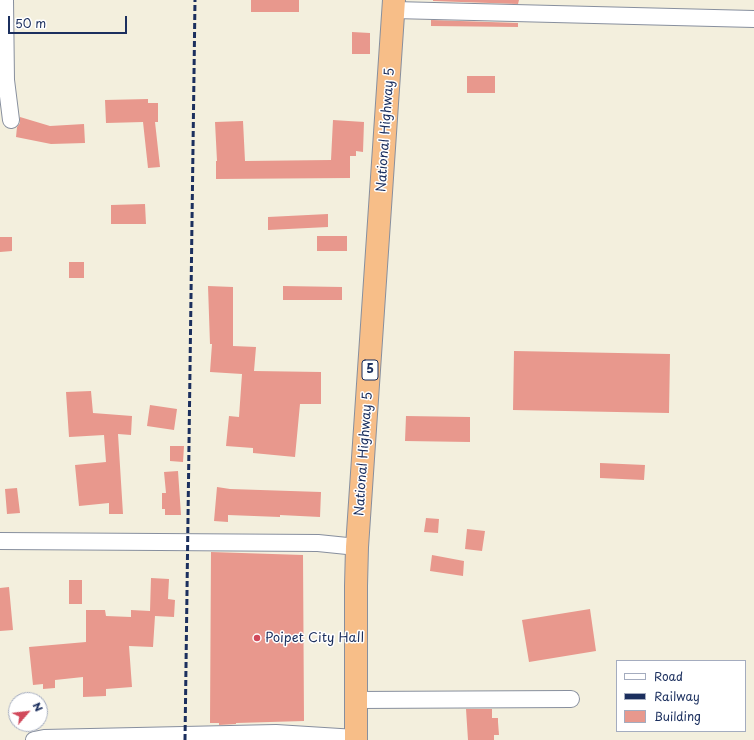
<!DOCTYPE html>
<html>
<head>
<meta charset="utf-8">
<style>
  body { margin:0 }
  #map { position:relative; width:754px; height:740px; overflow:hidden; background:#f3efdd; font-family:"Playpen Sans",sans-serif }
  canvas { display:block }
  .legend { position:absolute; left:616px; top:660px; width:130px; height:72px; box-sizing:border-box; background:#fff; border:1px solid #a4acbf; margin:0; padding:5px 7px; list-style:none; font-size:12px; color:#1b2f5e }
  .legend li { display:flex; align-items:center; gap:8px; height:20px }
  .legend b { width:20px; border:1px solid #a4acbf }
  .north { position:absolute; left:8px; top:692px; width:40px; height:40px; box-sizing:border-box; background:#fff; border:1px solid #a4acbf; border-radius:50%; rotate:62deg; font-size:11px; font-weight:700; line-height:16px; text-align:center; color:#1b2f5e }
  .north::after { content:''; display:block; margin:auto; width:14px; height:18px; background:#d1495b; clip-path:polygon(50% 0,100% 100%,50% 72%,0 100%) }
  .scale { position:absolute; left:8px; top:16px; width:119px; height:18px; box-sizing:border-box; border:2px solid #1b2f5e; border-top:0; padding-left:5px; font-size:12px; line-height:14px; white-space:nowrap; color:#1b2f5e; -webkit-text-stroke:3px #fff; paint-order:stroke }
</style>
</head>
<body>
<div id="map">
<canvas width="754" height="740"></canvas>
<ul class="legend">
<li><b style="height:5px;background:#fff"></b>Road</li>
<li><b style="height:5px;background:#1b2f5e"></b>Railway</li>
<li><b style="height:11px;background:#e8988d"></b>Building</li>
</ul>
<div class="north">N</div>
<div class="scale">50 m</div>
</div>
<script>
const c = document.querySelector('canvas').getContext('2d');
c.lineJoin = 'round';
function fillPath(path, color) {
  c.fillStyle = color;
  c.fill(path, 'evenodd');
}
function strokePath(path, color, width, dash) {
  c.strokeStyle = color;
  c.lineWidth = width;
  c.lineCap = dash ? 'butt' : 'round';
  c.setLineDash(dash || []);
  c.stroke(path);
}
function label(font, color, halo, rows, align = 'center') {
  c.font = font + ' "Playpen Sans",sans-serif';
  c.lineWidth = 3;
  c.setLineDash([]);
  c.textBaseline = 'middle';
  c.strokeStyle = halo;
  c.fillStyle = color;
  for (const [text, x, y, turn = 0] of rows) {
    c.save();
    c.translate(x, y);
    c.rotate((+turn || 0) * Math.PI / 180);
    c.textAlign = isNaN(turn) ? turn : align;
    if (halo) c.strokeText(text, 0, 0);
    c.fillText(text, 0, 0);
    c.restore();
  }
}
fillPath(new Path2D(`
  M 251,0 L 299,0 L 299,12 L 251,12 Z
  M 433,0 L 519,0 L 518,4 L 433,1 Z
  M 431,20 L 518,23 L 518,27 L 431,26 Z
  M 352,32 L 370,33 L 370,54 L 352,54 Z
  M 467,76 L 495,76 L 495,93 L 467,93 Z
  M 148,99 L 148,103 L 158,103 L 158,122 L 155,122 L 160,167 L 148,168 L 143,122 L 106,123 L 105,100 Z
  M 20,117 L 50,126 L 84,124 L 85,143 L 51,144 L 16,137 L 17,127 L 20,123 Z
  M 333,120 L 364,122 L 363,152 L 356,151 L 356,156 L 350,156 L 350,178 L 216,179 L 216,161 L 217,161 L 215,122 L 243,121 L 245,161 L 331,160 Z
  M 145,204 L 146,224 L 111,224 L 111,205 Z
  M 328,214 L 328,227 L 268,230 L 268,217 Z
  M 317,236 L 347,236 L 347,251 L 317,251 Z
  M 0,237 L 12,237 L 12,251 L 0,252 Z
  M 69,262 L 84,262 L 84,278 L 69,278 Z
  M 208,286 L 233,287 L 233,346 L 256,347 L 254,371 L 321,372 L 321,404 L 300,404 L 295,457 L 253,453 L 253,448 L 226,446 L 229,416 L 239,417 L 242,374 L 210,372 L 212,344 L 210,344 Z
  M 283,286 L 342,287 L 342,300 L 283,300 Z
  M 514,351 L 670,354 L 669,413 L 513,410 Z
  M 91,391 L 93,413 L 132,416 L 131,435 L 118,434 L 123,514 L 109,514 L 109,503 L 79,506 L 75,465 L 106,462 L 104,435 L 69,437 L 66,392 Z
  M 150,405 L 177,409 L 174,430 L 147,426 Z
  M 406,416 L 470,417 L 470,442 L 405,441 Z
  M 170,446 L 184,446 L 183,462 L 170,461 Z
  M 600,463 L 645,465 L 644,480 L 600,478 Z
  M 178,471 L 181,515 L 165,515 L 165,509 L 162,509 L 162,493 L 166,493 L 164,472 Z
  M 217,487 L 230,489 L 321,492 L 320,517 L 280,515 L 280,517 L 228,515 L 228,522 L 214,521 Z
  M 17,488 L 20,513 L 7,514 L 5,489 Z
  M 426,518 L 439,519 L 438,533 L 424,532 Z
  M 467,529 L 485,531 L 482,551 L 465,549 Z
  M 211,552 L 303,555 L 304,721 L 236,723 L 236,724 L 219,725 L 219,723 L 210,723 Z
  M 432,555 L 464,561 L 463,576 L 430,571 Z
  M 151,578 L 169,579 L 168,599 L 175,600 L 174,617 L 155,616 L 153,647 L 129,646 L 132,687 L 106,689 L 106,696 L 83,697 L 83,677 L 55,680 L 55,688 L 43,689 L 43,684 L 33,685 L 29,647 L 86,642 L 86,610 L 105,610 L 106,616 L 131,617 L 131,610 L 150,611 Z
  M 69,580 L 82,580 L 82,604 L 69,604 Z
  M 9,587 L 13,630 L 0,631 L 0,588 Z
  M 590,609 L 596,651 L 529,662 L 522,620 Z
  M 466,709 L 492,709 L 492,718 L 498,718 L 498,722 L 499,735 L 494,735 L 494,740 L 468,740 Z`), '#e8988d');
const minor = new Path2D(`
  M 5,0 L 6,80 L 11,120
  M 394,10 L 754,19
  M 0,541 L 318,543 L 357,547
  M 356,700 L 571,699
  M 34,740 L 44,738 L 276,733 L 356,738`);
const highway = new Path2D(`
  M 356,740 L 356,586 L 357,547 L 394,0`);
strokePath(minor, '#878f9e', 18);
strokePath(highway, '#878f9e', 24);
strokePath(minor, '#fff', 16);
strokePath(highway, '#f7be88', 22);
strokePath(new Path2D(`
  M 185,740 L 195,0`), '#1b2f5e', 3, [6, 3]);
for (const [x, y, r, color] of [
  [257,638,4,"#d1495b"]
]) {
  const dot = new Path2D();
  dot.arc(x, y, r, 0, 2 * Math.PI);
  c.fillStyle = color;
  c.fill(dot);
  strokePath(dot, '#fff', 1.5);
}
for (const [x, y, w] of [
  [370,370,16]
]) {
  const box = new Path2D();
  box.roundRect(x - w / 2, y - 10, w, 20, 3);
  c.fillStyle = '#fff';
  c.fill(box);
  strokePath(box, '#1b2f5e', 1);
}
label('bold 12px', '#1b2f5e', null, [
  ["5",370,370]
]);
label('13px', '#1b2f5e', '#fff', [
  ["National Highway 5",386,130,-86],
  ["National Highway 5",364,454,-86]
]);
label('13px', '#1b2f5e', '#fff', [
  ["Poipet City Hall",265,638]
], 'left');
</script>
</body>
</html>
